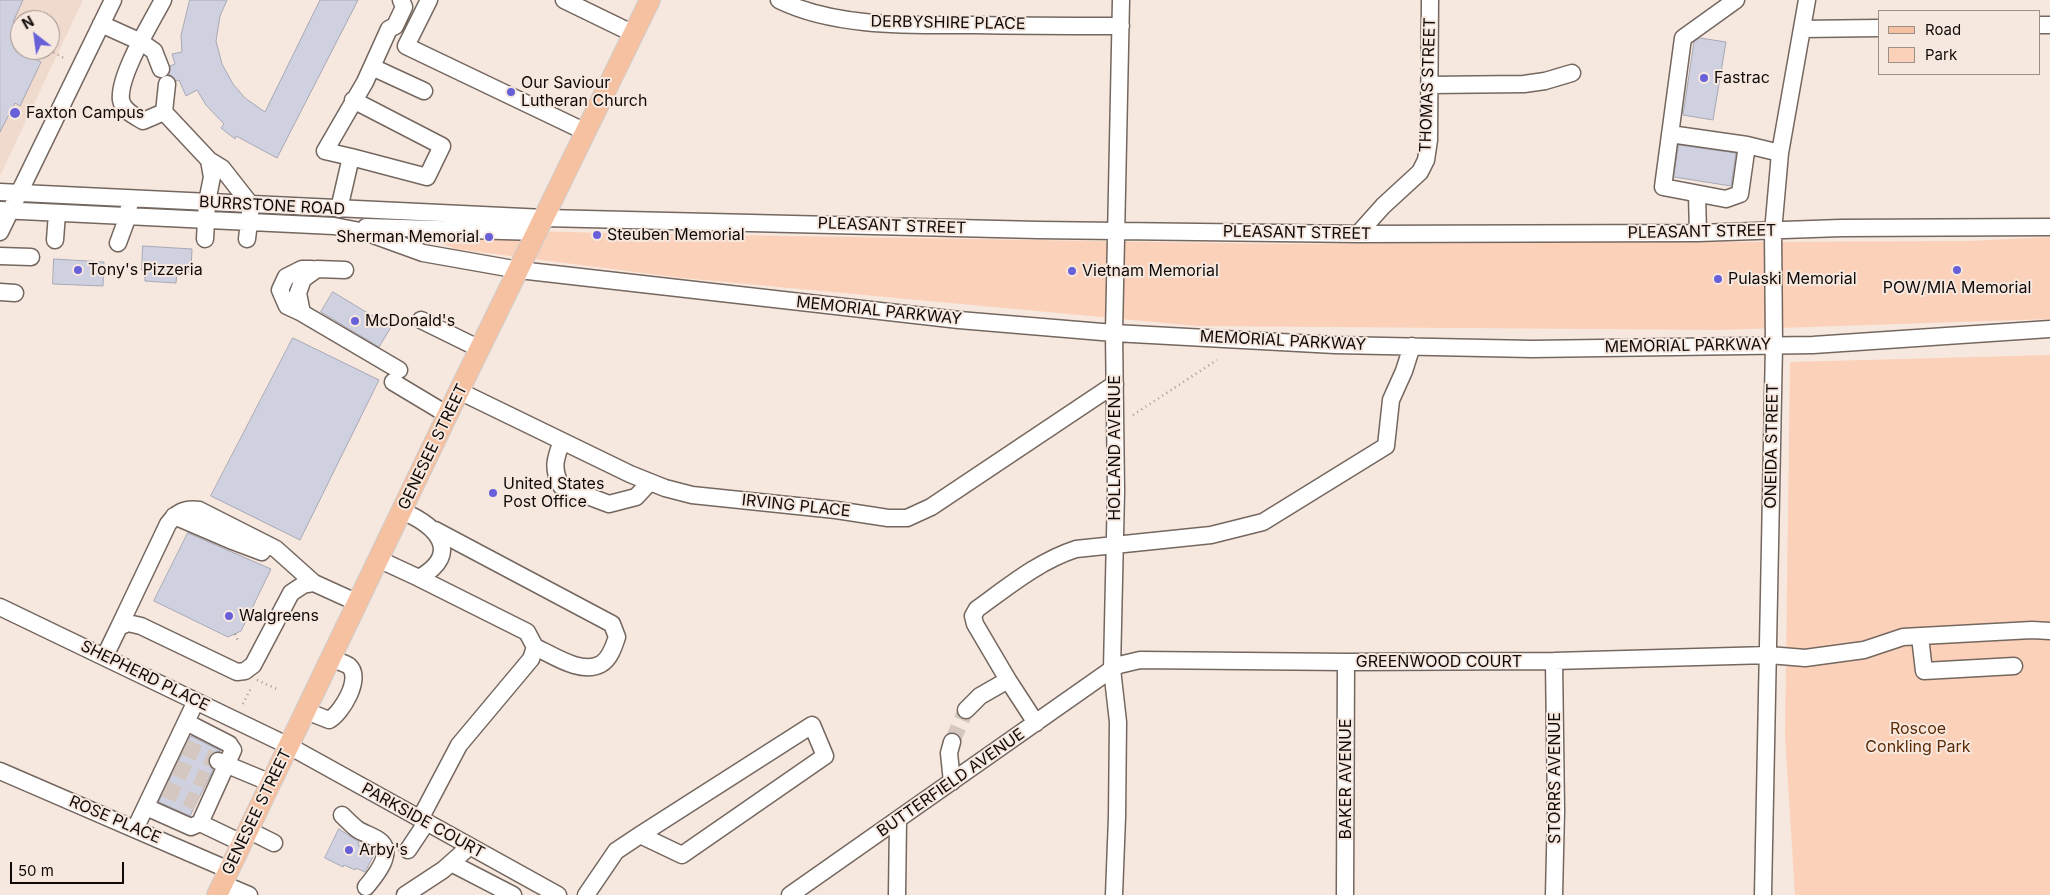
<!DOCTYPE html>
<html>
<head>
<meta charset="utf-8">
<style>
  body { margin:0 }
  #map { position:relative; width:2050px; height:895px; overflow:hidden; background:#f7e8df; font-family:Inter,sans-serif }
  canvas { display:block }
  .legend { position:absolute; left:1878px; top:10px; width:162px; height:65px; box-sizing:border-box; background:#f7e8df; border:1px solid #9b9089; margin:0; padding:6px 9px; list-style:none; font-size:15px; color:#100b08 }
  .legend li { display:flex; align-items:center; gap:10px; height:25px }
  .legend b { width:25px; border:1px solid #9b9089 }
  .north { position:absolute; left:10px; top:10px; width:50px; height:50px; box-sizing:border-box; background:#f7e8df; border:1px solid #9b9089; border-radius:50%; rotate:330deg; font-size:14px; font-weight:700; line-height:20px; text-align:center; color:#100b08 }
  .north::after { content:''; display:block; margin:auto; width:18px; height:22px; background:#6860d9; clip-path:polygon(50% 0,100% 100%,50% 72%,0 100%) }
  .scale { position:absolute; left:10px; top:862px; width:114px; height:22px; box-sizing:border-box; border:2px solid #100b08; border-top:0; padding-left:6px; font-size:15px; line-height:18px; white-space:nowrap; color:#100b08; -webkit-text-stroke:4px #f7e8df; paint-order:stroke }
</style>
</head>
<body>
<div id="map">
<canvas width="2050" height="895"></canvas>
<ul class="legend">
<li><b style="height:6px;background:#f6c1a0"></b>Road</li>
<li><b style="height:14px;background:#fbd1b9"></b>Park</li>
</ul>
<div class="north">N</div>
<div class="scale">50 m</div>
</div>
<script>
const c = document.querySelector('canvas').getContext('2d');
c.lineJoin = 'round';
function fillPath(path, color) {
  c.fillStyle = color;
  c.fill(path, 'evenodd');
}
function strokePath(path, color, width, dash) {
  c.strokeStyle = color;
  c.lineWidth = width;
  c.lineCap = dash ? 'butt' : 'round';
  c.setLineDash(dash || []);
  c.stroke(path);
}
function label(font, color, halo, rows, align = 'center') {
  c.font = font + ' Inter,sans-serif';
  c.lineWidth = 4;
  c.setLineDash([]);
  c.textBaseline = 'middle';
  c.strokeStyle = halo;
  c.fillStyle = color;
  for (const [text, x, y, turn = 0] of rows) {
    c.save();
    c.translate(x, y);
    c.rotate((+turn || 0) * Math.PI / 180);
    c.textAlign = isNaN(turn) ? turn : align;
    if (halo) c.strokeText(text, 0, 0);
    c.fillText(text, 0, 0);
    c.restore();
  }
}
fillPath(new Path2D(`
  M 0,0 L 83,0 L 0,176 ZM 20,20 L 50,20 L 50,50 L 20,50 Z`), '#f0dacd');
fillPath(new Path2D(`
  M 398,227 L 602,233 L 1280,244 L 1968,241 L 2050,237 L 2050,319 L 1719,330 L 1197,326 L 682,278 L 456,249 Z
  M 2050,355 L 2050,895 L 1795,895 L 1785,735 L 1790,362 Z`), '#fbd1b9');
const building = new Path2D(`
  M 0,0 L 23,0 L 13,22 L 20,25 L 20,50 L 42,50 L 37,60 L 41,62 L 20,106 L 15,103 L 0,132 Z
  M 190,0 L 227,0 L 220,16 L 216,41 L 222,64 L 233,84 L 245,98 L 265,112 L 320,0 L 358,0 L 277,158 L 236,136 L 235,139 L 221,128 L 224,124 L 206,105 L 197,90 L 186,96 L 179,80 L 176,81 L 169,74 L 170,66 L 175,64 L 172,54 L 182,52 L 181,36 Z
  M 1700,38 L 1726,42 L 1713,120 L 1683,115 L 1694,42 Z
  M 1679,145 L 1736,153 L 1731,186 L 1674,177 Z
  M 143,246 L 192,249 L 191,272 L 177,271 L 176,283 L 145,281 L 145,270 L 142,270 Z
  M 54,259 L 104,262 L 103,286 L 53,284 Z
  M 333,292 L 391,327 L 379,347 L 321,312 Z
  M 293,338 L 379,380 L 300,540 L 211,496 Z
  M 188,533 L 271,569 L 241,631 L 228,637 L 154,601 Z
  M 191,736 L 221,751 L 212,753 L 209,757 L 208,763 L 213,770 L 190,816 L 159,802 Z
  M 339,829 L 359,842 L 358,845 L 375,853 L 365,872 L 356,868 L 355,870 L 344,865 L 343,867 L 325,858 Z`);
fillPath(building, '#d0d1e0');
strokePath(building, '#a7a8b6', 1);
strokePath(new Path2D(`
  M 952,742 L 966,710
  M 184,747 L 217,761
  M 174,767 L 207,781
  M 164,788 L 197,803`), '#d4c7bf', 16, [16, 8]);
const minor = new Path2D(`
  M 163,0 C 151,23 118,76 121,100 C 123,111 135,116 143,121 L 164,112
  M 429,0 L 406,46 L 586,132
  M 564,0 L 634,34
  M 779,0 C 836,28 913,25 975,25 C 1023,26 1072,26 1121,26
  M 101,24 L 141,42 L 154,51 L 161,69
  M 2039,25 L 2050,25
  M 1802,29 L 1879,28
  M 372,67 L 424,91
  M 167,84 L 164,112 L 209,160 L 222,168 L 251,205 L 247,239
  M 1429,85 L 1524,84 L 1545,81 L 1572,73
  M 1670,134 L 1747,145 L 1740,194 L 1726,199 L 1663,187 L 1683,38 L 1736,0
  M 1747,145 L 1780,153
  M 351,157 L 427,177 L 442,146 L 353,100
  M 0,192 L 545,218 L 1038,230 L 1358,234 L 1698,233 L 1841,228 L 2050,227
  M 1697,194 L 1698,233
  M 339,209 L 351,157 L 325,151 L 365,82 L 389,29 L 395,26 L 404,7 L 401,0
  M 0,210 L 334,226 L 365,232 L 423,253 L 519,270 L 959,320 L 1114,333 L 1335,345 L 1532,349 L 1813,345 L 2050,329
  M 366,227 L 538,232
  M 0,232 L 113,0
  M 1358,234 L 1383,206 L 1420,172 L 1426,160 L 1429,140 L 1430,0
  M 205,239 L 207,202 L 212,177 L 209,160
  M 55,240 L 57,213
  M 118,243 L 128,216 L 129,206
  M 0,256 L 31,257
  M 345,270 L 317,269 L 303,279 L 298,293 L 302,313 L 399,370
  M 0,292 L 15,293
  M 302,313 L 287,306 L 280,290 L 286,277 L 302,269 L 312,269
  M 421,320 L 480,349
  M 393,382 L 448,415
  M 459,391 L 630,474 L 665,488 L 692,495 L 836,510 L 888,518 L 907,518 L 931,507 L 1115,384
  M 562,441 C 555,459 552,468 561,486 L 609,504 L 636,497 L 650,482
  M 174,516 L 230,540 L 262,552
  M 435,530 L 612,624 L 617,637 C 614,646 610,659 601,664 C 581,675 553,655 535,647
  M 378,559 L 419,578 C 464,552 435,525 402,511
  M 419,578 L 527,632 L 535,647 L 531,659 L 459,745 L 420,819
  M 0,607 L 289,746 L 558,895
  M 119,627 L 168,524 C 177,512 185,508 199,510 L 276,549 L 314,583
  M 1920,637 L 1924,671 L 2014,666
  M 105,656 L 119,627 L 128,623 L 141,626 L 237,672 L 245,671 L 253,665 L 291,593 L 303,585 L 314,583 L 358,603
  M 1554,661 L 1556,811 L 1554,895
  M 966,710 L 980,696 L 1008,680
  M 306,711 L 329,720 C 341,714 363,678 349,666 C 345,663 336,661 331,658
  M 186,722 L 229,744 L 233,750 L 200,823
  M 1036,723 L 1008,680 L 975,624 L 973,616 L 977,609 C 1009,586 1039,561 1076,549 L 1211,535 L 1263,522 L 1386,446 L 1391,400 L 1404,371 L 1412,346
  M 952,742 L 949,753 L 952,782
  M 218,761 L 271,783
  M 0,771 L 229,870
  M 146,807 L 191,827 L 200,823 L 242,843
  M 342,815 C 347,820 352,825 357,829 C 364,834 375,836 381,842 C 394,855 374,877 366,887
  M 135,829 L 196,701
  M 248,830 L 274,843
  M 408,850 L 426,823
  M 451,863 L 513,895
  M 223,884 L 249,895
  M 405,895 L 443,870 L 469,847
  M 586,895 L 616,851 L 640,835 L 812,725 L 825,756 L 682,855 L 640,835
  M 790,895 L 1112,669 L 1119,665 L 1140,660 L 1346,662 L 1554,661 L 1769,655 L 1805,658 L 1864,650 L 1903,637 L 2032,630 L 2050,631
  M 897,895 L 898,821
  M 1114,895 L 1117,817 L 1118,722 L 1112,669 L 1116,491 L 1114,333 L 1121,0
  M 1345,895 L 1346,662
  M 1763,895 L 1774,345 L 1773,232 L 1780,153 L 1807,0`);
const major = new Path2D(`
  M 217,895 L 459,391 L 650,0`);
strokePath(minor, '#74675f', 19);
strokePath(major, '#cfcece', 22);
strokePath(new Path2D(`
  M 49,50 L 64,58
  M 1133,415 L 1217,360
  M 235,634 L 238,641
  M 257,680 L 277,689
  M 243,704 L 252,686`), '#a49892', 2.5, [1, 4]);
strokePath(minor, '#fff', 16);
strokePath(major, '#f6c1a0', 20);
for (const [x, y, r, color] of [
  [1704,78,5,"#6860d9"],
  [511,92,5,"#6860d9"],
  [15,113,6,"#6860d9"],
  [597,235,5,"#6860d9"],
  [489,237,5,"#6860d9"],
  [78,270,5,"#6860d9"],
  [1957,270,5,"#6860d9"],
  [1072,271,5,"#6860d9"],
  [1718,279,5,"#6860d9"],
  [355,321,5,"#6860d9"],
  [493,493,5,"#6860d9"],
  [229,616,5,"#6860d9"],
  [349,850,5,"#6860d9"]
]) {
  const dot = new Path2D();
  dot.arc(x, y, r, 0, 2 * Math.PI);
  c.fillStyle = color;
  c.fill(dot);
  strokePath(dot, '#f7e8df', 2);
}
label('16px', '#100b08', '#f7e8df', [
  ["DERBYSHIRE PLACE",948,23,1],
  ["THOMAS STREET",1428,85,-88],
  ["BURRSTONE ROAD",272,206,3],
  ["PLEASANT STREET",892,226,2],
  ["PLEASANT STREET",1702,232,-1],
  ["PLEASANT STREET",1297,233,1],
  ["MEMORIAL PARKWAY",879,311,6],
  ["MEMORIAL PARKWAY",1283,341,3],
  ["MEMORIAL PARKWAY",1688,346,-1],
  ["ONEIDA STREET",1772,446,-89],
  ["GENESEE STREET",433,447,-64],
  ["HOLLAND AVENUE",1115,448,-90],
  ["IRVING PLACE",796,506,6],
  ["GREENWOOD COURT",1439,662],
  ["SHEPHERD PLACE",145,676,26],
  ["STORRS AVENUE",1555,778,-90],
  ["BAKER AVENUE",1346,779,-90],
  ["BUTTERFIELD AVENUE",951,783,-35],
  ["GENESEE STREET",257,812,-64],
  ["ROSE PLACE",115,820,23],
  ["PARKSIDE COURT",423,821,29]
]);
label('16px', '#100b08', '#f7e8df', [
  ["Fastrac",1714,78],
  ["Our Saviour",521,83],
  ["Lutheran Church",521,101],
  ["Faxton Campus",26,113],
  ["Steuben Memorial",607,235],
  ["Sherman Memorial",479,237,"right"],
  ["Tony's Pizzeria",88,270],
  ["Vietnam Memorial",1082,271],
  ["Pulaski Memorial",1728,279],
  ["POW/MIA Memorial",1957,288,"center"],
  ["McDonald's",365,321],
  ["United States",503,484],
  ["Post Office",503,502],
  ["Walgreens",239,616],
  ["Arby's",359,850]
], 'left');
label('16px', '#5c2b04', '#f7e8df', [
  ["Roscoe",1918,729],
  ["Conkling Park",1918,747]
]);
</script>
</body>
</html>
